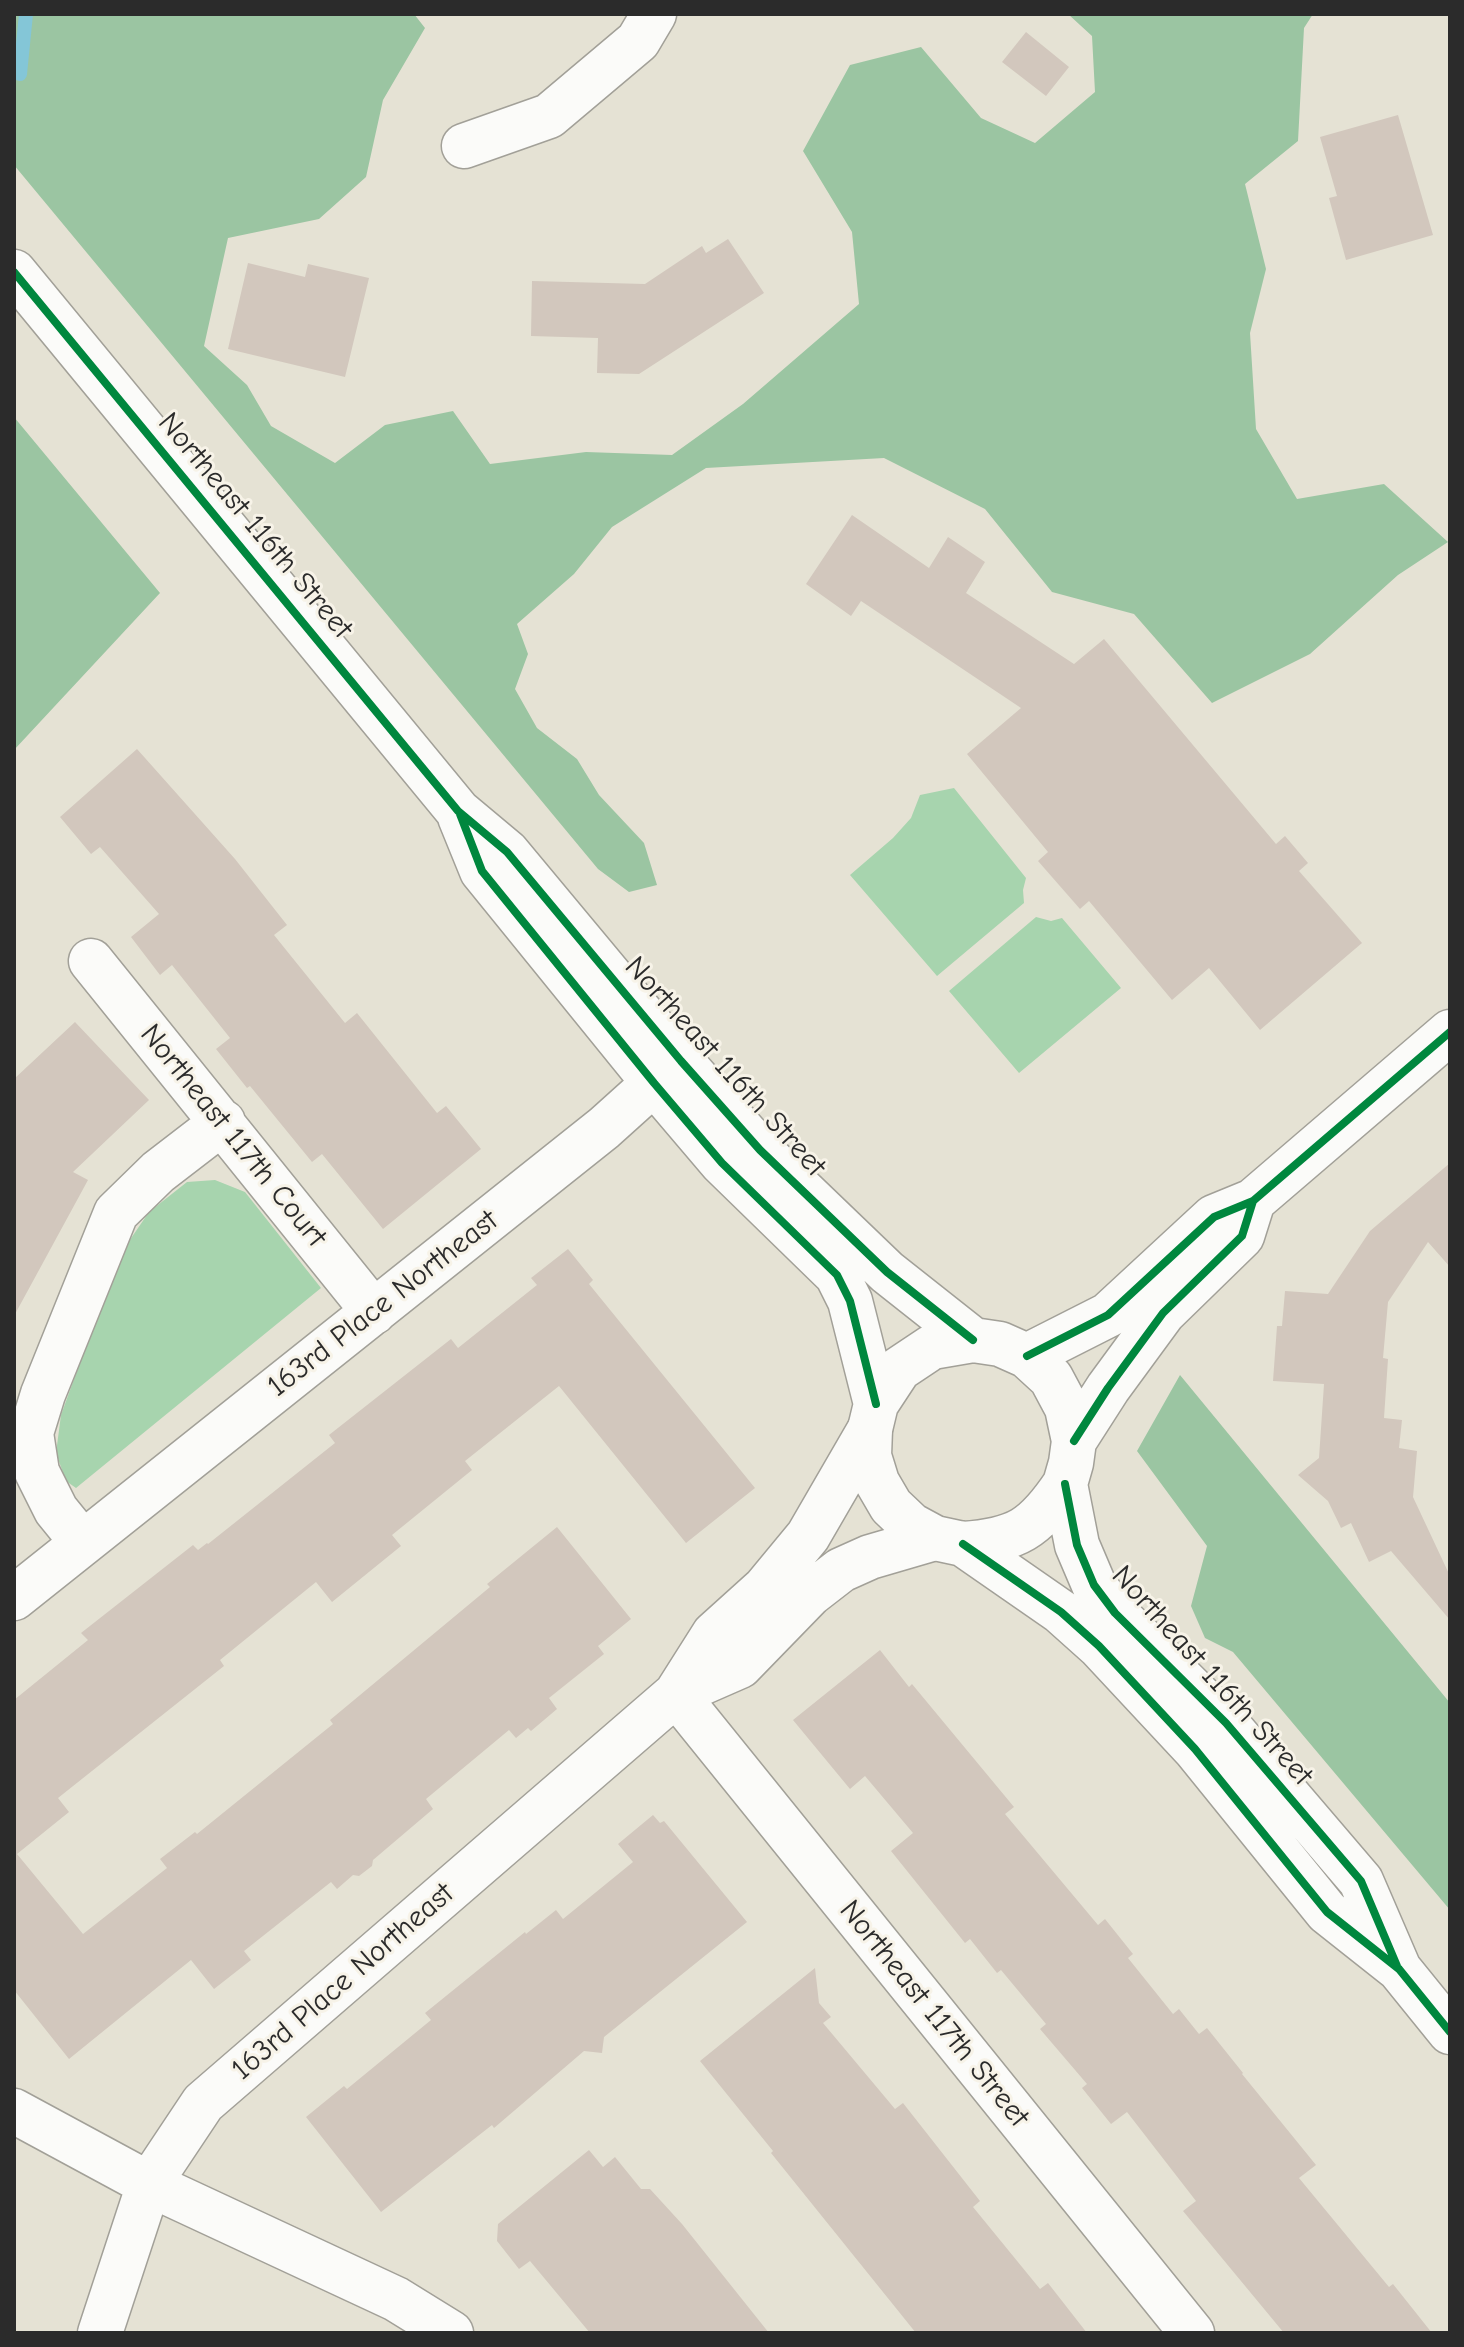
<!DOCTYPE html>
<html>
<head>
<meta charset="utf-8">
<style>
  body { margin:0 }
  #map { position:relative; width:1464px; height:2347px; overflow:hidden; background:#e5e2d4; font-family:"Comic Neue",sans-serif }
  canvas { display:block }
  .frame { position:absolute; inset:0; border:16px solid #2b2b2b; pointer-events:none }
</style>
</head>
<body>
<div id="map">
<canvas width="1464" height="2347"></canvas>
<div class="frame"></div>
</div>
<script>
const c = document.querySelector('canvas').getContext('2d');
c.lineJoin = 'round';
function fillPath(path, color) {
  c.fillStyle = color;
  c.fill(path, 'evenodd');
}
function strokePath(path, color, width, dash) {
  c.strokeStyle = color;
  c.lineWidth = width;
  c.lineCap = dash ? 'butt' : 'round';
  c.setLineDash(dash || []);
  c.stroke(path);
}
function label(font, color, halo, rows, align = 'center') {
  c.font = font + ' "Comic Neue",sans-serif';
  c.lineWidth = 6;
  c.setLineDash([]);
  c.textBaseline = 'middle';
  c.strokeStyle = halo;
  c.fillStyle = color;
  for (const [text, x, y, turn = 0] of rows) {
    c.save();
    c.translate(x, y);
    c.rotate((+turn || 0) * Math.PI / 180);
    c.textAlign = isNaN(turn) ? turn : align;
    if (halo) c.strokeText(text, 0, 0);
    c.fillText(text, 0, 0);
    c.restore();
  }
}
fillPath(new Path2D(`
  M 954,788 L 1026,878 L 1023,890 L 1024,903 L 937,976 L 850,875 L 893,838 L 911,818 L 920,795 Z
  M 1036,917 L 1051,921 L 1062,918 L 1121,988 L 1019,1073 L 949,991 Z
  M 215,1180 L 245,1192 L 321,1288 L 76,1488 L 66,1481 L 56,1453 L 61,1415 L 90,1335 L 125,1247 L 149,1212 L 187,1182 Z`), '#a7d4ae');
fillPath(new Path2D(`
  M 14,14 L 414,14 L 425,28 L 383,100 L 366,177 L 319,219 L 228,238 L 204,346 L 247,385 L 271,426 L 335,463 L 385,425 L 453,411 L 490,464 L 586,452 L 672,455 L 743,404 L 859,304 L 852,232 L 803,151 L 850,65 L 921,47 L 981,118 L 1035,143 L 1095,92 L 1092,36 L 1068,14 L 1313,14 L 1304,28 L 1298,141 L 1245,184 L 1266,269 L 1250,333 L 1256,429 L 1297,499 L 1384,484 L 1448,542 L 1398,575 L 1310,654 L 1212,703 L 1134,614 L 1052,592 L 985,509 L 884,458 L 706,468 L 612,527 L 574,574 L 517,624 L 528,654 L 515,689 L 537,728 L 577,759 L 599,795 L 644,843 L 657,885 L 629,892 L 598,869 L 14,165 Z
  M 14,417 L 160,593 L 14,750 Z
  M 1180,1375 L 1450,1703 L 1450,1910 L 1233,1652 L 1205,1638 L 1191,1606 L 1207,1546 L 1137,1451 Z`), '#9bc5a2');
strokePath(new Path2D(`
  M 20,74 L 26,14`), '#84c6d7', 14);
fillPath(new Path2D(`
  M 1026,32 L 1069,67 L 1046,96 L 1002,62 Z
  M 1398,115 L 1433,235 L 1346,260 L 1329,198 L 1337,196 L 1320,137 Z
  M 728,239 L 764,293 L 639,374 L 597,373 L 598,338 L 531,336 L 532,281 L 645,284 L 702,246 L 706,253 Z
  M 248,263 L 305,277 L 308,264 L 369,278 L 345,377 L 228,349 Z
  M 852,515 L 929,568 L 948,537 L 985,562 L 966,593 L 1074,664 L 1104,639 L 1276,844 L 1285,836 L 1308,863 L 1299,871 L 1362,943 L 1260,1030 L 1209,968 L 1172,1000 L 1089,901 L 1080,909 L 1038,861 L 1048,852 L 967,754 L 1021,708 L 861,601 L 851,616 L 806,584 Z
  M 137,749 L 235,859 L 287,925 L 274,935 L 345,1023 L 357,1013 L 437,1113 L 446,1106 L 481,1149 L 383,1229 L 322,1154 L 312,1162 L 250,1086 L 247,1088 L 216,1049 L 230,1038 L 172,965 L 160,975 L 131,937 L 159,914 L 100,847 L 91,854 L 60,817 Z
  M 75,1022 L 149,1100 L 73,1172 L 88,1180 L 14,1316 L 14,1079 Z
  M 1450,1163 L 1450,1267 L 1428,1242 L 1388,1302 L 1383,1358 L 1388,1359 L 1384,1418 L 1402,1420 L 1399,1448 L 1417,1451 L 1413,1497 L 1450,1576 L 1450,1620 L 1391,1551 L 1369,1562 L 1351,1523 L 1341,1528 L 1328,1501 L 1298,1475 L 1319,1458 L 1324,1384 L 1273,1381 L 1277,1326 L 1282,1326 L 1285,1291 L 1328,1294 L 1370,1231 Z
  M 568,1249 L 593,1280 L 589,1284 L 755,1488 L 686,1543 L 559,1386 L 465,1461 L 472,1470 L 392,1535 L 401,1546 L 332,1602 L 316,1582 L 220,1660 L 224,1666 L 58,1798 L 69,1812 L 17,1854 L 83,1934 L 167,1868 L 160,1859 L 195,1832 L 197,1834 L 333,1724 L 330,1720 L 490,1587 L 487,1584 L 557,1527 L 631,1619 L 598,1646 L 604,1654 L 549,1698 L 557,1709 L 531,1731 L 528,1728 L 516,1738 L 509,1730 L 426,1799 L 433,1809 L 373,1860 L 372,1866 L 359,1876 L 353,1875 L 337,1889 L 331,1882 L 244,1951 L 251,1960 L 214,1989 L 191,1960 L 69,2059 L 14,1990 L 14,1700 L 88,1640 L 81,1633 L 193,1545 L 198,1550 L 207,1543 L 208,1544 L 335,1443 L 329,1435 L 451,1339 L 458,1348 L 537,1285 L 531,1278 Z
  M 880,1650 L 909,1687 L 912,1684 L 1014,1807 L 1005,1814 L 1098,1925 L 1105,1919 L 1133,1954 L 1128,1958 L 1173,2014 L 1179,2009 L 1199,2034 L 1207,2028 L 1243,2073 L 1242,2074 L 1316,2165 L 1299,2178 L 1389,2287 L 1393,2284 L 1432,2333 L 1284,2333 L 1183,2211 L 1196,2201 L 1127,2112 L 1111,2124 L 1082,2088 L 1087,2084 L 1040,2029 L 1046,2024 L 1001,1970 L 997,1973 L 970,1939 L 965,1943 L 891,1851 L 913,1833 L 865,1776 L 850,1789 L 793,1720 Z
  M 653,1815 L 660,1823 L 664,1821 L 747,1922 L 604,2037 L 602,2053 L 584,2051 L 494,2128 L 492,2125 L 381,2212 L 306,2117 L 344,2086 L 347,2089 L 431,2020 L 425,2013 L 525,1932 L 526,1934 L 556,1910 L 563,1919 L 633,1862 L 618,1844 Z
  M 815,1968 L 819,2003 L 831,2017 L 823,2023 L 895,2109 L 903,2103 L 980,2201 L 973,2207 L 1040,2289 L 1048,2283 L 1087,2333 L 916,2333 L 771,2153 L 773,2151 L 700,2061 Z
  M 589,2150 L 603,2167 L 615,2157 L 641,2189 L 650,2189 L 682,2224 L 769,2333 L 590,2333 L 530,2261 L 519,2269 L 497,2241 L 498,2224 Z`), '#d2c7bd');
const street = new Path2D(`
  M 464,146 L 549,116 L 638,41 L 654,14
  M 91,961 L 374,1312
  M 82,1542 L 56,1510 L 37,1472 L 31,1433 L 43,1394 L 116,1213 L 158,1172 L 223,1122
  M 14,1598 L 604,1128 L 654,1083 L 681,1061
  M 676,1694 L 1192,2333
  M 676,1694 L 714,1634 L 765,1588 L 808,1536 L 870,1429
  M 14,2111 L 149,2184 L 396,2299 L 451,2333
  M 100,2333 L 149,2184 L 203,2103 L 676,1694 L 740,1666 L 810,1594 L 841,1570 L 870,1557 L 935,1538`);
const secondary = new Path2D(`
  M 14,272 L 458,811 L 507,852 L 681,1061 L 760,1150 L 887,1272 L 973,1340 L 1000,1344 L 1027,1356 L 1051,1378 L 1067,1408 L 1074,1441 L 1071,1463 L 1065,1484 L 1077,1545 L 1094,1585 L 1115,1613 L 1226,1723 L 1361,1881 L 1399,1969
  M 460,817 L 482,871 L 654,1083 L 722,1163 L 837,1275 L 850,1301 L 876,1404 L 870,1429 L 869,1456 L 877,1482 L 891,1506 L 911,1525 L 935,1538 L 963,1544 L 1061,1612 L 1099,1646 L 1195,1749 L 1327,1912 L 1399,1969 L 1450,2032
  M 1027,1356 L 1108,1315 L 1214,1217 L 1253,1201 L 1450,1032
  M 876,1404 L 899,1369 L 932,1347 L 973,1340
  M 1074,1441 L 1108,1388 L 1163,1313 L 1242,1236 L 1253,1201
  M 963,1544 C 1017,1540 1035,1529 1065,1484`);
strokePath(street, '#a2a098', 47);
strokePath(secondary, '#a2a098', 47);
strokePath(street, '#fbfbf9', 44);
strokePath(secondary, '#fbfbf9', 44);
strokePath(new Path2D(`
  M 14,272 L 458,811 L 507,852 L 681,1061 L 760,1150 L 887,1272 L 973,1340
  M 460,814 L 482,871 L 654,1083 L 722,1163 L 837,1275 L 850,1301 L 876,1404
  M 1027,1356 L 1108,1315 L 1214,1217 L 1253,1201 L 1450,1032
  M 1074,1441 L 1108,1388 L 1163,1313 L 1242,1236 L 1253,1201
  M 1065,1484 L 1077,1545 L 1094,1585 L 1115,1613 L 1226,1723 L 1361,1881 L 1397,1966
  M 963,1544 L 1061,1612 L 1099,1646 L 1195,1749 L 1327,1912 L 1399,1969 L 1450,2032`), '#00873e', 8);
label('30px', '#2b2b2b', '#f7f3e8', [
  ["Northeast 116th Street",255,526,50],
  ["Northeast 116th Street",725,1067,48],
  ["Northeast 117th Court",233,1136,51],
  ["163rd Place Northeast",383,1304,-38],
  ["Northeast 116th Street",1212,1676,48],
  ["163rd Place Northeast",343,1982,-41],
  ["Northeast 117th Street",934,2014,51]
]);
</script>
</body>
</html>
